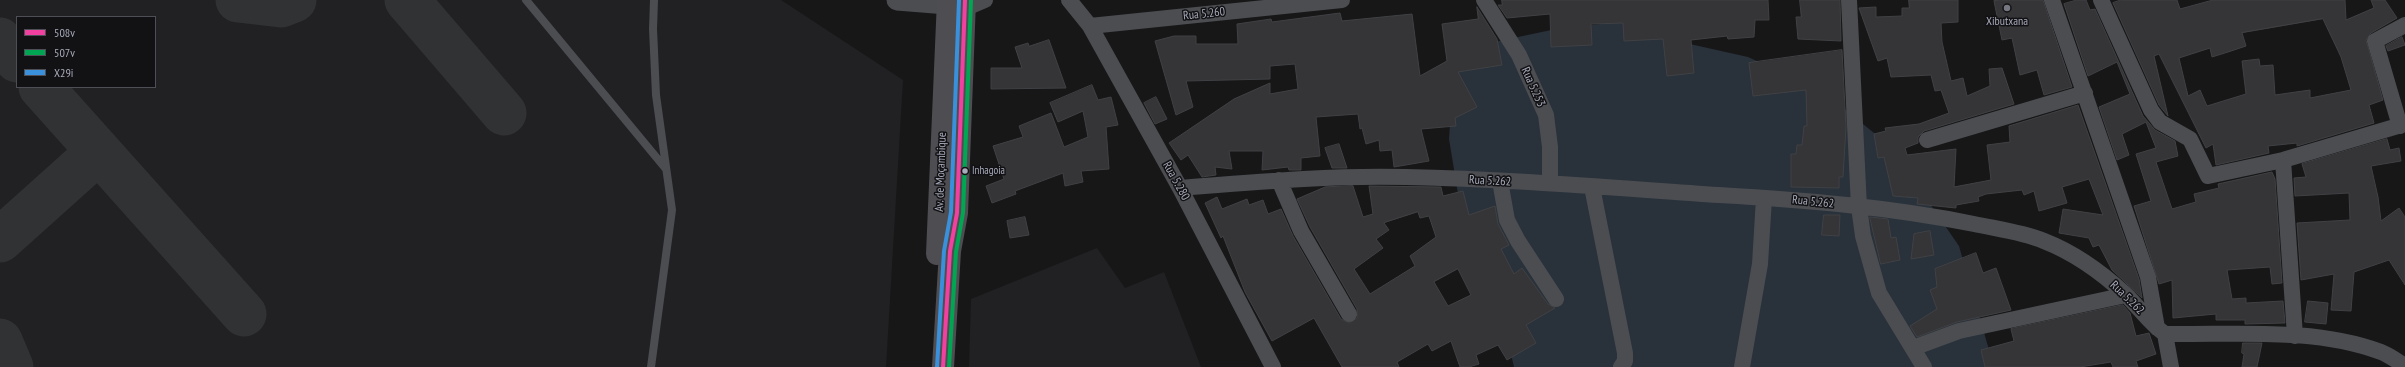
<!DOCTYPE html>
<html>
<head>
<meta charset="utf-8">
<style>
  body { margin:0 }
  #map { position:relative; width:2405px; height:367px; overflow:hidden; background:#171718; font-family:"PT Sans Narrow",sans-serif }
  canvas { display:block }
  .legend { position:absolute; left:16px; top:16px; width:140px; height:72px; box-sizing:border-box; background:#121114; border:1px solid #4e4f56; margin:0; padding:5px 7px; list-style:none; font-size:12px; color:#a7abba }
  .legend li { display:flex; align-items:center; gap:8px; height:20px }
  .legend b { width:20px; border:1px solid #4e4f56 }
</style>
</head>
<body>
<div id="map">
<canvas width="2405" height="367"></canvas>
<ul class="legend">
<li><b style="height:5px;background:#f240a1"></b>508v</li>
<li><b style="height:5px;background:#00a651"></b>507v</li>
<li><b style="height:5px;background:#3a90db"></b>X29i</li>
</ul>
</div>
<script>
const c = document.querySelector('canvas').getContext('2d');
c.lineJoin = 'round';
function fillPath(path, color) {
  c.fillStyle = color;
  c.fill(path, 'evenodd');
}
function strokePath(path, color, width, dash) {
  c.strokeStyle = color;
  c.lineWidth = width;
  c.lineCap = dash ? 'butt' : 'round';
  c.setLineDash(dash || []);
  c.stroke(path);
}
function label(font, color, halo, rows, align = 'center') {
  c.font = font + ' "PT Sans Narrow",sans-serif';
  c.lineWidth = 3;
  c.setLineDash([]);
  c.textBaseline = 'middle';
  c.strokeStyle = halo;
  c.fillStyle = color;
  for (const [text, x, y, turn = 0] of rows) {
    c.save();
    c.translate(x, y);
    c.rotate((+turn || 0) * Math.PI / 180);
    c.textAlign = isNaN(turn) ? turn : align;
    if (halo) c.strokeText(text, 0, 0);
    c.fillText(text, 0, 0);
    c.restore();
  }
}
fillPath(new Path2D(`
  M 0,0 L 781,0 L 903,80 L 886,367 L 0,367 ZM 17,17 L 155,17 L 155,87 L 17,87 Z
  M 1097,248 L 1125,288 L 1164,272 L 1201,367 L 969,367 L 971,299 Z`), '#212124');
fillPath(new Path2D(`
  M 1628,21 L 1681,42 L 1748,57 L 1823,91 L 1891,147 L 1959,246 L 1994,367 L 1514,367 L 1492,274 L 1459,200 L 1449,139 L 1454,60 L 1480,45 L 1556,29 Z`), '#29313b');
strokePath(new Path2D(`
  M 238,0 L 281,5 L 294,0
  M 407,0 L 504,113
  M 0,40 L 17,60
  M 41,87 L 244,314
  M 0,240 L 97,153
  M 0,341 L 11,367`), '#313234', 45);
const building = new Path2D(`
  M 1502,0 L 1768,0 L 1769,20 L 1755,20 L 1754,37 L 1728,39 L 1727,36 L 1691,40 L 1694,73 L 1667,76 L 1663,39 L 1624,41 L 1623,23 L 1591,24 L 1592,45 L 1551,47 L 1550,14 L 1507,18 L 1498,5 L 1502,5 Z
  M 1800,0 L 1840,0 L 1841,41 L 1798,39 L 1796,17 L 1801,17 Z
  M 1909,0 L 1958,0 L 1958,22 L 1941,23 L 1942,42 L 1951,81 L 1963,78 L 1967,96 L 1990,86 L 1989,69 L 2002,68 L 2014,104 L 1924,131 L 1918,137 L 1918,143 L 1905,148 L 1907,155 L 1956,149 L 1954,187 L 1991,180 L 1987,145 L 2010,142 L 2009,126 L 2078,105 L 2139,279 L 2142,298 L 2112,270 L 2099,245 L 2093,247 L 2089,238 L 2059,233 L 2063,209 L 2103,215 L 2089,179 L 2062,187 L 2067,203 L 2039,211 L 2034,191 L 2024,195 L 2022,190 L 1986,194 L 1978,197 L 1979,201 L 1956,205 L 1956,208 L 1917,204 L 1918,198 L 1893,196 L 1884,157 L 1878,158 L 1874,134 L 1886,131 L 1885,128 L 1919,124 L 1949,113 L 1941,90 L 1935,91 L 1931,75 L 1891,77 L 1887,58 L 1878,61 L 1859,8 L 1876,7 L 1876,17 L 1902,16 L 1902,8 L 1909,8 Z
  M 2002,0 L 2043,0 L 2072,87 L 2044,95 L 2037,70 L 2020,75 L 2012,38 L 2002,40 L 1994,1 Z
  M 2077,0 L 2086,0 L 2090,10 L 2095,9 L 2143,116 L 2155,130 L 2175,141 L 2178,156 L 2156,162 L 2172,209 L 2196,202 L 2194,194 L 2219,188 L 2218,184 L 2272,172 L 2275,179 L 2282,283 L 2272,284 L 2270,267 L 2227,270 L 2232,299 L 2246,298 L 2246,303 L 2283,301 L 2285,323 L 2245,324 L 2245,320 L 2216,320 L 2216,314 L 2173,318 L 2172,280 L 2159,284 L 2134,206 L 2151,201 L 2136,154 L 2156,148 L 2146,122 L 2122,134 L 2129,155 L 2117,160 L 2099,107 L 2130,94 L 2117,62 L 2088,76 L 2064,4 Z
  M 2121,0 L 2177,0 L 2180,9 L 2213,0 L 2345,0 L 2346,20 L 2374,8 L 2371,0 L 2385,0 L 2397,18 L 2371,33 L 2366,40 L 2383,100 L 2369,105 L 2374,123 L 2297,146 L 2297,143 L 2268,146 L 2269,153 L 2216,165 L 2213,144 L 2206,148 L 2159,54 L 2154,56 L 2168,116 L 2159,105 L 2113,3 ZM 2323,19 L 2341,57 L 2351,90 L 2310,98 L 2310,90 L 2275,95 L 2273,65 L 2260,66 L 2259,59 L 2242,61 L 2246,94 L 2207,106 L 2200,90 L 2188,96 L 2179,58 L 2210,48 L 2212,57 L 2228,52 L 2246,46 L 2242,33 Z
  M 1477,7 L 1497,39 L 1502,65 L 1458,72 L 1477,107 L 1455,118 L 1456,126 L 1421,129 L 1429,161 L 1394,167 L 1392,150 L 1380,151 L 1379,140 L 1366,144 L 1362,128 L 1360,129 L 1358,114 L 1316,117 L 1320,156 L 1301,158 L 1301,170 L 1289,170 L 1288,167 L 1262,170 L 1263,151 L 1229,151 L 1232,169 L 1215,167 L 1216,175 L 1202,177 L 1188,155 L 1181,160 L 1169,143 L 1234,99 L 1270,83 L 1270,94 L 1298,89 L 1295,64 L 1270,66 L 1270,79 L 1186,81 L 1193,107 L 1176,115 L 1155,41 L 1174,36 L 1196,36 L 1196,44 L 1238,44 L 1237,24 L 1271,19 L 1272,22 L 1340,13 L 1342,21 L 1412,14 L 1420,76 L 1447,61 L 1442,24 L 1478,19 Z
  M 2402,37 L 2405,45 L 2388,51 L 2386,46 Z
  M 1049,40 L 1066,88 L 991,89 L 991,68 L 1022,68 L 1015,47 L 1028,43 L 1029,46 Z
  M 1842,50 L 1846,127 L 1843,177 L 1839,177 L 1839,188 L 1791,187 L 1791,154 L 1796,154 L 1797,145 L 1802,145 L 1804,126 L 1807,126 L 1806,90 L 1753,96 L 1749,63 Z
  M 1092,85 L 1098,100 L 1111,97 L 1118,125 L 1106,127 L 1109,169 L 1081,171 L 1083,182 L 1065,186 L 1063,173 L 1015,191 L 1016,194 L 992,203 L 986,186 L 1004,179 L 993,146 L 1023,137 L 1019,126 L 1051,113 L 1064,147 L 1088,137 L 1083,111 L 1058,122 L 1050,103 Z
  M 1156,97 L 1167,119 L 1155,124 L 1144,103 Z
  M 2387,139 L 2390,150 L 2399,148 L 2401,161 L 2371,166 L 2378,197 L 2381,221 L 2399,208 L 2405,217 L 2405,285 L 2389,260 L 2354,272 L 2351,311 L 2331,310 L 2334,274 L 2301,280 L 2297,223 L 2350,220 L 2349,193 L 2295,196 L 2294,178 L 2306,177 L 2302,164 Z
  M 1339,144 L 1347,168 L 1332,168 L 1325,148 Z
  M 1353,186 L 1363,217 L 1373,214 L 1369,186 L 1441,187 L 1443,196 L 1463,191 L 1469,215 L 1495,206 L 1498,224 L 1509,245 L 1501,249 L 1514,274 L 1522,268 L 1548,304 L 1555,308 L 1526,325 L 1536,343 L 1507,360 L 1498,345 L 1476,355 L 1479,364 L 1469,367 L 1460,367 L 1451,341 L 1432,351 L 1428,344 L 1397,362 L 1399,367 L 1342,367 L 1314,318 L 1272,341 L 1245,292 L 1223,236 L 1221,238 L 1205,203 L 1217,197 L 1222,209 L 1247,199 L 1249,205 L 1263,200 L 1268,214 L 1281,209 L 1293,236 L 1341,319 L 1349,323 L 1357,318 L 1357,309 L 1310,227 L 1297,199 L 1325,187 ZM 1418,212 L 1420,218 L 1429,216 L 1436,237 L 1410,256 L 1415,266 L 1370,294 L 1354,269 L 1383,248 L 1376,239 L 1389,230 L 1384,223 ZM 1458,269 L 1471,295 L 1448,306 L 1434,282 Z
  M 1824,215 L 1840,215 L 1839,236 L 1822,235 Z
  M 1025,217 L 1029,235 L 1010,238 L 1007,221 Z
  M 1870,217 L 1888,219 L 1891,238 L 1896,237 L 1900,260 L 1881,264 Z
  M 1930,231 L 1934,255 L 1911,259 L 1914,234 Z
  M 1976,253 L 1983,273 L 1996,268 L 2011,310 L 1957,322 L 1917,337 L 1910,326 L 1937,309 L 1930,290 L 1937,287 L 1935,269 Z
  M 2308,301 L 2328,303 L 2326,324 L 2305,322 Z
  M 2123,305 L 2130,313 L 2136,336 L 2149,333 L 2156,354 L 2136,361 L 2138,367 L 2113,367 L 2111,362 L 2080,367 L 1985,367 L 1981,350 L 2014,341 L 2011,329 Z
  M 2243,343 L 2262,343 L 2257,367 L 2242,367 L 2244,354 L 2242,353 Z`);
fillPath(building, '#353537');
strokePath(building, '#404144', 1);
strokePath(new Path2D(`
  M 526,0 L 666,169
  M 651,367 L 672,210 L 656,95 L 653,29 L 654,0`), '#4b4d51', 8);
strokePath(new Path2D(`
  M 1069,0 L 1090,26 L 1180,188 L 1273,367
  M 1484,0 L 1519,55 L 1546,115 L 1550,147 L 1550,183
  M 1849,0 L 1859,207 L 1863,236 L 1879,293 L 1924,367
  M 2052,0 L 2148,277 L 2157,328
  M 2101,0 L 2151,110 L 2160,122 L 2190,139 L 2208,176 L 2283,160 L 2405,124
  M 964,9 L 985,0
  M 1090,26 L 1342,0
  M 2400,126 L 2375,41 L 2405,25
  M 1927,140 L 2085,93
  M 2283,160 L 2295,336
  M 1279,180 L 1301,231 L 1349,314
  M 1500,181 L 1507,220 L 1518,241 L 1556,299
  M 1592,187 L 1625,353 L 1625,361 L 1621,367
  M 1180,188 C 1255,182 1331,175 1406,177 C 1511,179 1615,188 1719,195 C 1804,200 1891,207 1974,224 C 1997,229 2022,232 2044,241 C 2075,253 2101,272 2125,294 C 2139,307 2149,323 2165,334 C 2236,335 2314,327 2381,352 C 2389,355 2397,361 2405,366
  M 2165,334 L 2171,367
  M 1913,348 L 1959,331 L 2126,295
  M 1742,367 L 1760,264 L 1764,198`), '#4b4d51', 16);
strokePath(new Path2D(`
  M 897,0 L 947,4 L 964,9`), '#4b4d51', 21);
strokePath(new Path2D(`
  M 937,254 L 948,0
  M 943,367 L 950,251 L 957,213 L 965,0`), '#4e4e52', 22);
strokePath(new Path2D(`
  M 943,367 L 950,251 L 957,213 L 965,0`), '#f240a1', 4);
strokePath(new Path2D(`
  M 949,367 L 956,252 L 963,213 L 971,0`), '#00a651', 4);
strokePath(new Path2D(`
  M 937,367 L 944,251 L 951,212 L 959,0`), '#3a90db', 4);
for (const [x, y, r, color] of [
  [2007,8,4,"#757781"],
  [965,171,3.5,"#a7abba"]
]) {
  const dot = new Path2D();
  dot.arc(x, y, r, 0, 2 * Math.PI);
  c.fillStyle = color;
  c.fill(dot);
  strokePath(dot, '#121114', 1.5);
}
label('11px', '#a7abba', '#121114', [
  ["Inhagoia",972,171]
], 'left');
label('12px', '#a7abba', '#121114', [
  ["Rua 5.260",1204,14,-6],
  ["Rua 5.253",1533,87,66],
  ["Av. de Moçambique",941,172,-88],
  ["Rua 5.280",1176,181,61],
  ["Rua 5.262",1490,181,3],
  ["Rua 5.262",1813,202,6],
  ["Rua 5.262",2127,298,44]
]);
label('12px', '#a7abba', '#121114', [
  ["Xibutxana",2007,22]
]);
</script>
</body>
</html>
